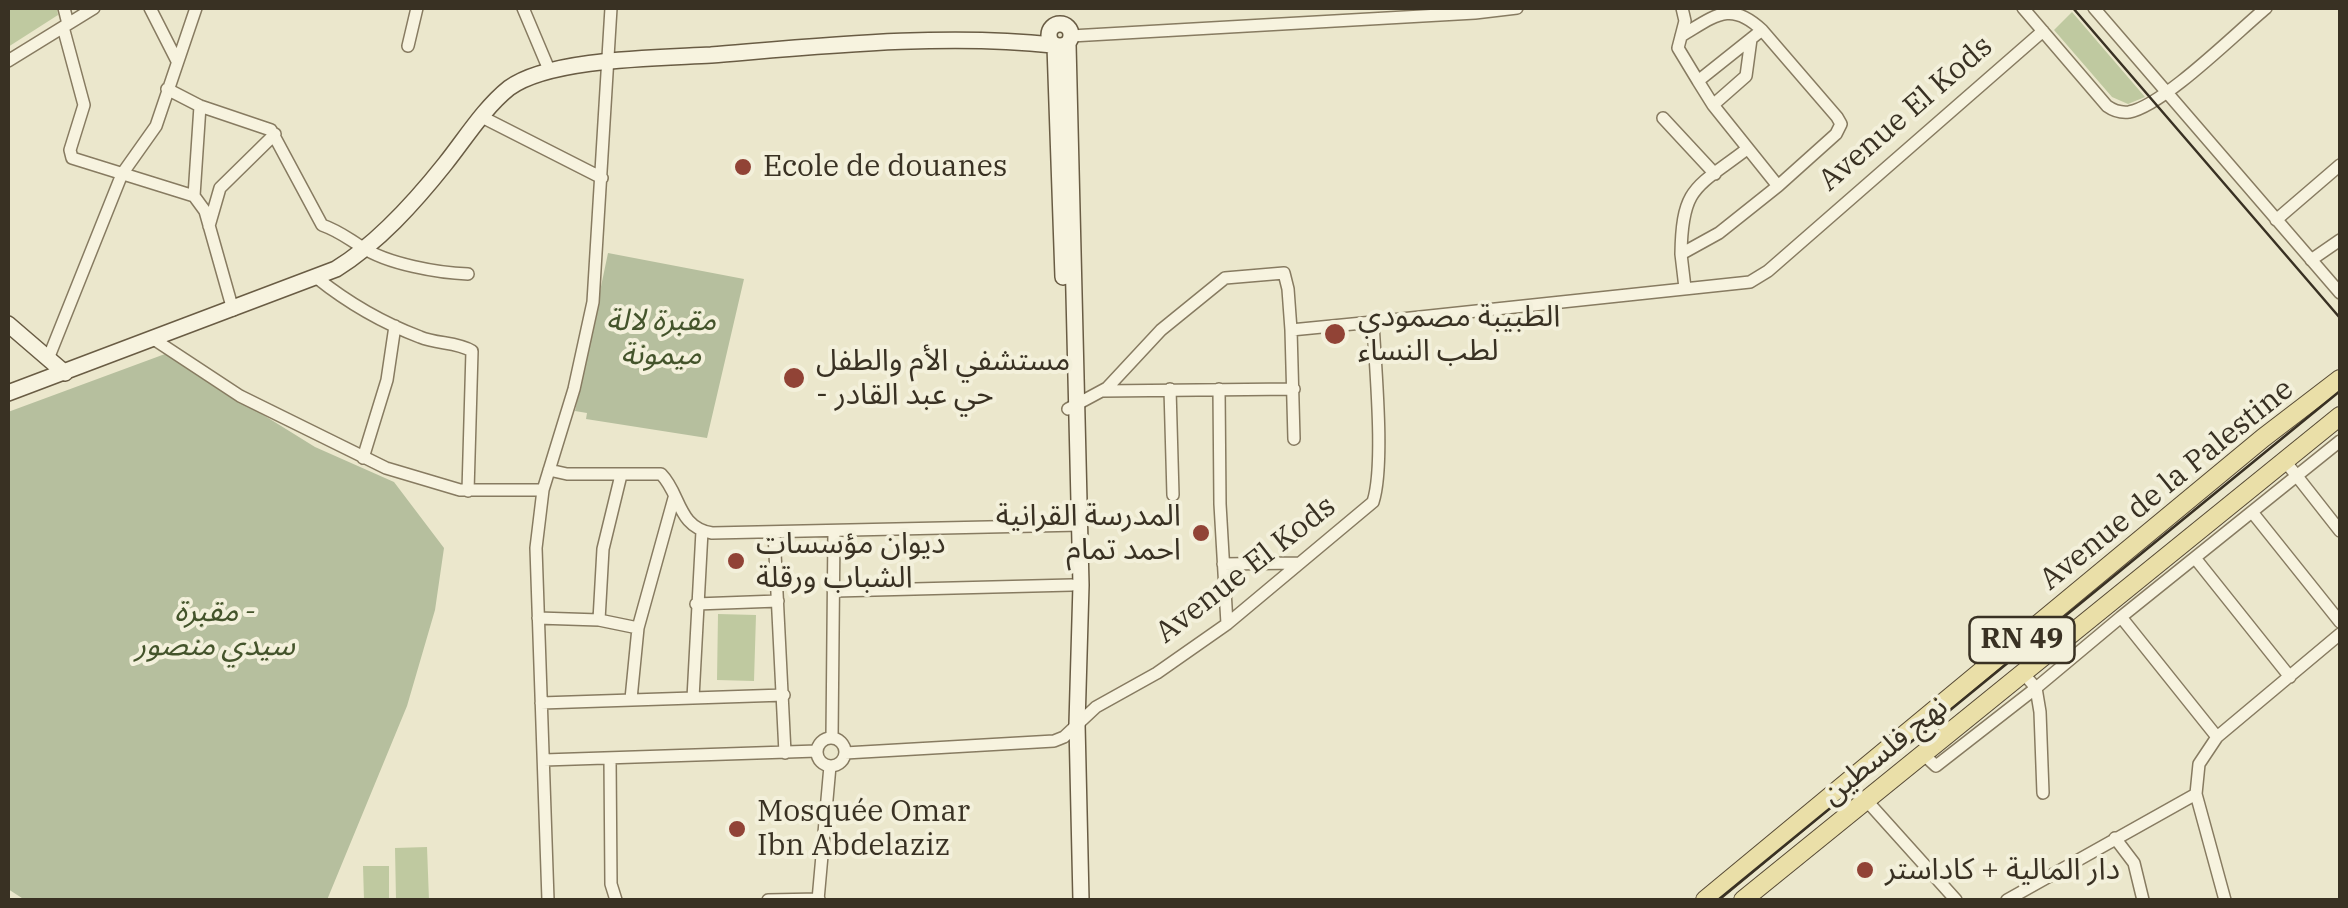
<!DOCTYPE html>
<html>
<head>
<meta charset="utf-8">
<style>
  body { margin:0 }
  #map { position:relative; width:2348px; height:908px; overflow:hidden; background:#ebe7cc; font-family:"IBM Plex Serif",serif }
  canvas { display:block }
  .frame { position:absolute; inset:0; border:10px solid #393123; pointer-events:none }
</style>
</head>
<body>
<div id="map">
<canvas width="2348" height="908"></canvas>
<div class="frame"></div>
</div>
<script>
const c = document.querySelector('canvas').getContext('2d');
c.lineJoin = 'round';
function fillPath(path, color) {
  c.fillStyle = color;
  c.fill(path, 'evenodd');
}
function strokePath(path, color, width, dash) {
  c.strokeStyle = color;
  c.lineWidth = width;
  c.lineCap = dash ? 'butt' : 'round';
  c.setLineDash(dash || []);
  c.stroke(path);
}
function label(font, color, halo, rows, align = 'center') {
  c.font = font + ' "IBM Plex Serif","Noto Sans Arabic",serif';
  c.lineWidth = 8;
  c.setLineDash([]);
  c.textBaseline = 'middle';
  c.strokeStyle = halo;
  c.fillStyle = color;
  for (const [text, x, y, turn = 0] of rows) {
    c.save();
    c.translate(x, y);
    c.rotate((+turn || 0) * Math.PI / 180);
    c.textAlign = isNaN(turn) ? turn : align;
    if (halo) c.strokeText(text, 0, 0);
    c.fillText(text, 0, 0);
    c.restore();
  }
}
fillPath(new Path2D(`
  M 8,8 L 57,8 L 58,15 L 8,47 Z
  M 2072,12 L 2145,97 L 2128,104 L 2112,97 L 2054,30 Z
  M 718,614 L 756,615 L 754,681 L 717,680 Z
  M 427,847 L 429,900 L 396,900 L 395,848 Z
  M 363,866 L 389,866 L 389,900 L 364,900 Z`), '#bfc9a0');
fillPath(new Path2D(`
  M 608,253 L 744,279 L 707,438 L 586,419 L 587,413 L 575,411 Z
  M 165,354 L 315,447 L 394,482 L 444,548 L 435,610 L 407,706 L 327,900 L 25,900 L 8,889 L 8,412 Z`), '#b6bf9e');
const street = new Path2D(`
  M 64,8 L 68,24
  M 150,8 L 177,61
  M 523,8 L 550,72
  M 1682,8 L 1685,21 L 1678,48 L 1698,81
  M 2023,8 L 2107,106 C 2114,111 2120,113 2129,112 C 2163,106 2237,32 2266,8
  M 2094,8 L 2340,293
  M 63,27 L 84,105 L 70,150 L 72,158 L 194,196 L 205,211 L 233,310
  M 1071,36 L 1475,13 L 1517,8
  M 1681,36 C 1715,16 1730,0 1762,30 L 1837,117 L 1841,124 L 1836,134 L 1778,186 L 1713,105 L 1698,81 L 1762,30
  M 408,46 L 417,8
  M 8,61 L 94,8
  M 167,89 L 200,106 L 271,130 L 322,225 C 339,231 347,238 362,247 C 387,264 439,273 468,274
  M 1713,105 L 1746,76 L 1751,39
  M 482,117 L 602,178
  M 1663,118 L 1715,174
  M 194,196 L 200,106
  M 2276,220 L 2340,165
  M 209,226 L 220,188 L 275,134
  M 1681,254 C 1682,186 1696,188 1747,149
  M 2311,260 L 2340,240
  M 317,278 C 347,302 383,323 420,337 C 437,344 457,342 472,351 L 468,491
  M 1685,288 L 1681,254 L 1719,233 L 1778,186
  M 1291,330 L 1294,439
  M 155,340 L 240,396 L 386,468 L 460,490 L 543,490
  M 48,359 L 122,174 L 156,126 L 196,8
  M 1170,389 L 1173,495
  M 1219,389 L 1220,504 L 1227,624
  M 1102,391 L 1294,389
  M 1068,409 L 1107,388 L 1161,330 L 1225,278 L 1284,273 L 1288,289 L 1291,330 L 1373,322
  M 363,458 L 387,380 L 395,326
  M 2285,461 L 2340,531
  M 549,470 L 567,474 L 661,474 C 681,494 677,527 712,533 L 1080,525
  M 2252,512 L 2340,622
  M 774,533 L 785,753
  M 2195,558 L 2290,677
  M 1223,564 L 1299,563
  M 835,591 L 1072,585
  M 696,604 L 778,601
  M 2121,617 L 2340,441
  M 538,618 L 599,620 L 638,628 L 674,498
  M 599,620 L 603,549 L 621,475
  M 2023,673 L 2036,688 L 2121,617 L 2217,737 L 2199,764 L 2196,794 L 2225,900
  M 693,698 L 702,531
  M 631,699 L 638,628
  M 541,703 L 784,695
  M 2217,737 L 2340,634
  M 832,738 L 834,531
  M817 752a14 14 0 1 1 28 0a14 14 0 1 1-28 0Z
  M 845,753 L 1054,741 L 1064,737 L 1096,707 L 1157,673 L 1227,624 L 1373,502 C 1385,465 1375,365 1373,322 L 1750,282 L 1768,271 L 2043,31
  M 1924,755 L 1936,766 L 2036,688 L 2040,712 L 2043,793
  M 610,758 L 611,884 L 616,900
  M 544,760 L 817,751
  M 1867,801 L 1956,900
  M 2115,838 L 2134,863 L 2143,900
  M 548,900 L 536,548 L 543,490 L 574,389 L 593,302 L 611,8
  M 768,900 L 819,899
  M 818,900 L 830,766
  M 2007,900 L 2196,794`);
const secondary = new Path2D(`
  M1049 35a11 11 0 1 1 22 0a11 11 0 1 1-22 0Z
  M 1068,44 L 1081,585 L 1077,724 L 1081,900
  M 1055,46 L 1063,277
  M 8,324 L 65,373
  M 8,393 L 336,269 C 378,243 414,203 445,164 C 465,139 484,108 509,88 C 550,58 659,58 711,55 C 821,46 944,33 1053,45`);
const primary = new Path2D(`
  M 1705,900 L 2263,438 L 2340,379
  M 1743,900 L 2340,416`);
strokePath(street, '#877b61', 14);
strokePath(secondary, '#695c44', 18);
strokePath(primary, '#564934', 20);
strokePath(street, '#f7f3df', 11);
strokePath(secondary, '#f7f3df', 15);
strokePath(primary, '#eadfa8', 18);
strokePath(new Path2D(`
  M 2073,8 L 2340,318
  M 1718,900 L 2340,391`), '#393123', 2.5);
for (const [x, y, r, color] of [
  [743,167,10,"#914336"],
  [1335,334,12,"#914336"],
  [794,378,12,"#914336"],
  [1201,533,10,"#914336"],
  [736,561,10,"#914336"],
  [737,829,10,"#914336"],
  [1865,870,10,"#914336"]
]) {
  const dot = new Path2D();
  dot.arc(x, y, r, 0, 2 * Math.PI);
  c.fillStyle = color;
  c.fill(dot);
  strokePath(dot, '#f3f0db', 4);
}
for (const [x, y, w] of [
  [2022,640,105]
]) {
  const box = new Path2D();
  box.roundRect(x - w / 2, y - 23, w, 46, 8);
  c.fillStyle = '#f3f0db';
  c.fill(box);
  strokePath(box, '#393123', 2.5);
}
label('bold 28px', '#393123', null, [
  ["RN 49",2022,640]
]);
label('30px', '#393123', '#f3f0db', [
  ["Avenue El Kods",1906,114,-41],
  ["Avenue de la Palestine",2167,485,-39],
  ["Avenue El Kods",1246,570,-38],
  ["نهج فلسطين",1885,751,-39]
]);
label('30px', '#393123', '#f3f0db', [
  ["Ecole de douanes",763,167],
  ["الطبيبة مصمودي",1358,317],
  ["لطب النساء",1358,351],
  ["مستشفي الأم والطفل",816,361],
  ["- حي عبد القادر",816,395],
  ["المدرسة القرانية",1181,516,"right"],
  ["احمد تمام",1181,550,"right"],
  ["ديوان مؤسسات",756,544],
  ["الشباب ورقلة",756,578],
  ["Mosquée Omar",757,812],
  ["Ibn Abdelaziz",757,846],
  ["دار المالية + كاداستر",1885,870]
], 'left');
label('italic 30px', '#44542b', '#f3f0db', [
  ["مقبرة لالة",661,321],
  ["ميمونة",661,355],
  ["مقبرة -",215,612],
  ["سيدي منصور",215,646]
]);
</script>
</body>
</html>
